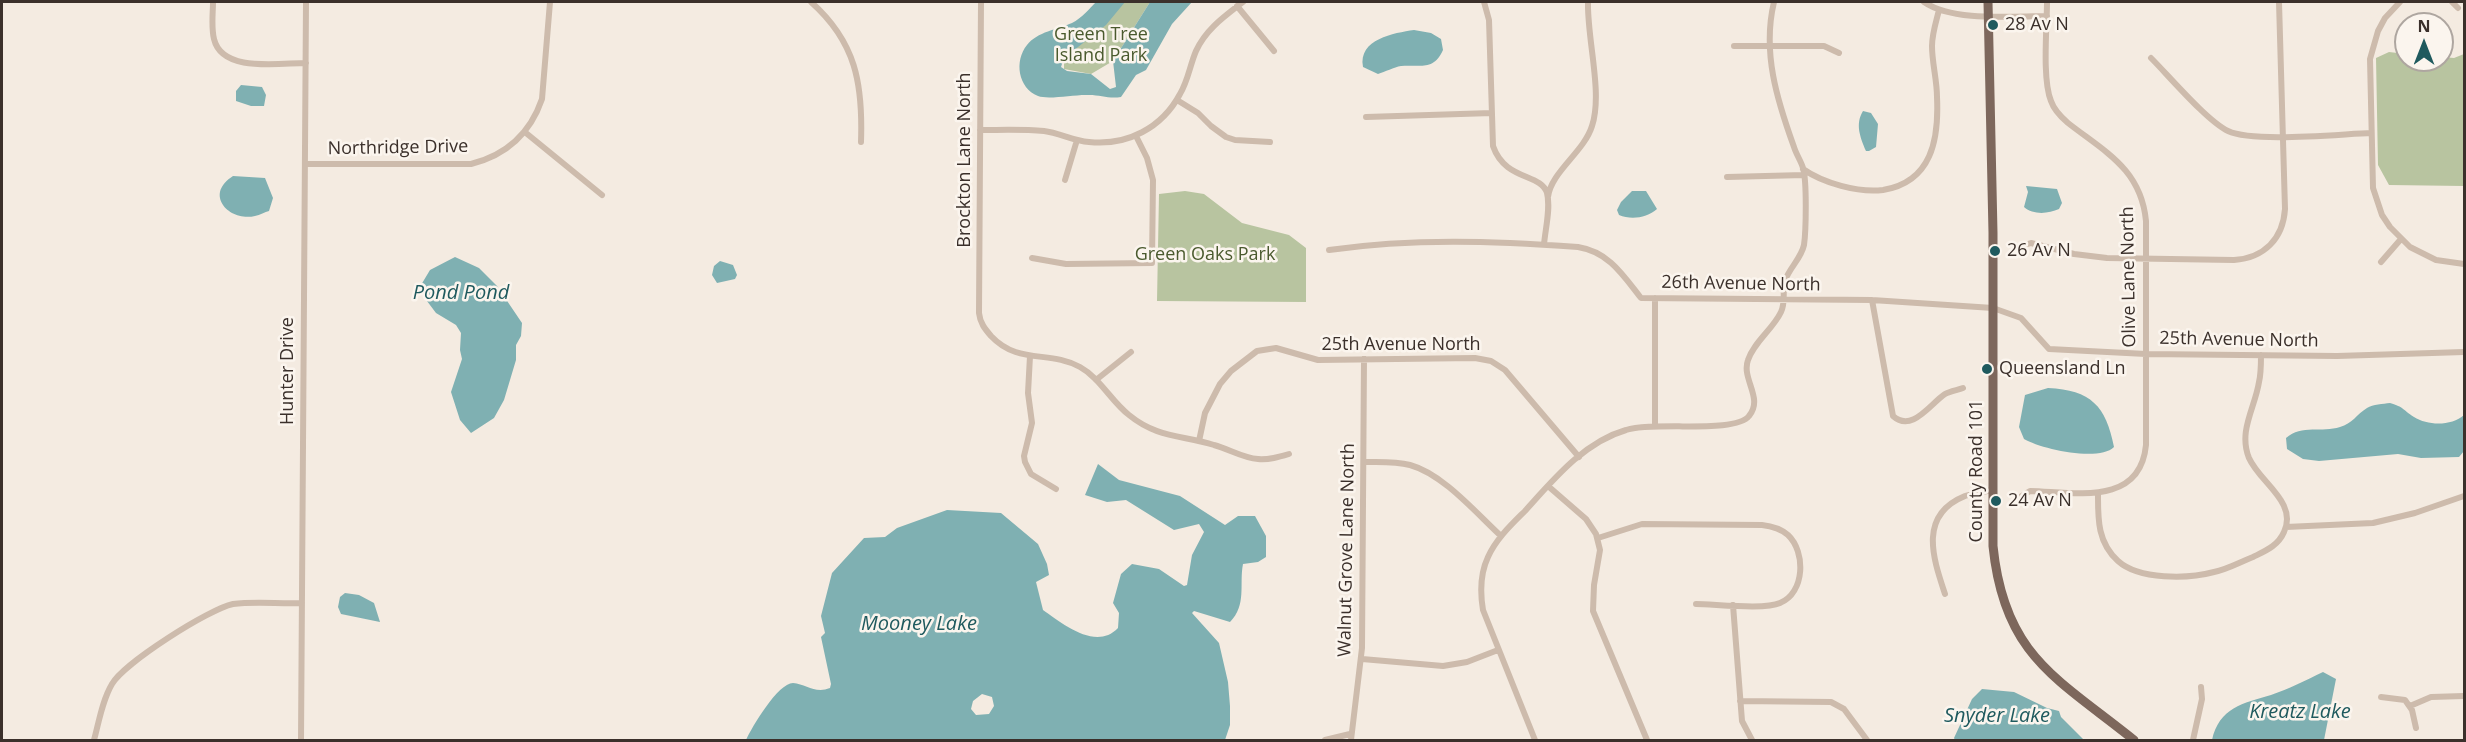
<!DOCTYPE html>
<html>
<head>
<meta charset="utf-8">
<style>
  body { margin:0 }
  #map { position:relative; width:2466px; height:742px; overflow:hidden; background:#f4ebe1; font-family:"Open Sans",sans-serif }
  canvas { display:block }
  .frame { position:absolute; inset:0; border:3px solid #3b302b; pointer-events:none }
  .north { position:absolute; left:2394px; top:12px; width:60px; height:60px; box-sizing:border-box; background:#fbf5ee; border:2px solid #aea6a0; border-radius:50%; rotate:0deg; font-size:16px; font-weight:700; line-height:24px; text-align:center; color:#3b302b }
  .north::after { content:''; display:block; margin:auto; width:21px; height:27px; background:#1f5a5e; clip-path:polygon(50% 0,100% 100%,50% 72%,0 100%) }
</style>
</head>
<body>
<div id="map">
<canvas width="2466" height="742"></canvas>
<div class="frame"></div>
<div class="north">N</div>
</div>
<script>
const c = document.querySelector('canvas').getContext('2d');
c.lineJoin = 'round';
function fillPath(path, color) {
  c.fillStyle = color;
  c.fill(path, 'evenodd');
}
function strokePath(path, color, width, dash) {
  c.strokeStyle = color;
  c.lineWidth = width;
  c.lineCap = dash ? 'butt' : 'round';
  c.setLineDash(dash || []);
  c.stroke(path);
}
function label(font, color, halo, rows, align = 'center') {
  c.font = font + ' "Open Sans",sans-serif';
  c.lineWidth = 5;
  c.setLineDash([]);
  c.textBaseline = 'middle';
  c.strokeStyle = halo;
  c.fillStyle = color;
  for (const [text, x, y, turn = 0] of rows) {
    c.save();
    c.translate(x, y);
    c.rotate((+turn || 0) * Math.PI / 180);
    c.textAlign = isNaN(turn) ? turn : align;
    if (halo) c.strokeText(text, 0, 0);
    c.fillText(text, 0, 0);
    c.restore();
  }
}
fillPath(new Path2D(`
  M 1114,2 L 1150,2 L 1113,61 L 1091,74 L 1064,69 L 1064,58 Z
  M 2389,52 L 2406,54 L 2406,60 L 2442,60 L 2442,57 L 2454,58 L 2464,54 L 2464,186 L 2389,185 L 2378,165 L 2376,58 Z
  M 1185,191 L 1204,194 L 1242,223 L 1289,235 L 1306,248 L 1306,302 L 1157,301 L 1159,194 Z`), '#b8c4a0');
fillPath(new Path2D(`
  M 1096,2 L 1125,2 L 1106,25 L 1064,58 L 1061,67 L 1067,71 L 1091,74 L 1110,89 L 1116,87 L 1113,61 L 1150,2 L 1192,2 L 1172,24 L 1146,70 L 1136,75 L 1121,97 C 1109,99 1101,95 1089,95 C 1076,94 1049,100 1038,96 C 1018,88 1014,61 1027,45 C 1037,32 1058,29 1072,23 C 1082,18 1089,9 1096,2 Z
  M 1414,30 L 1431,33 L 1441,39 L 1443,50 C 1433,72 1419,64 1401,66 C 1394,67 1385,72 1378,74 L 1363,67 C 1358,39 1394,33 1414,30 Z
  M 241,85 L 262,87 L 266,95 L 264,106 L 251,106 L 236,101 L 236,91 Z
  M 1863,111 L 1871,113 L 1878,124 L 1876,147 L 1869,151 L 1866,151 C 1860,137 1855,124 1863,111 Z
  M 233,176 L 265,178 L 273,198 L 269,211 C 265,212 260,215 255,216 C 230,222 203,195 233,176 Z
  M 2026,186 L 2057,189 L 2062,203 L 2059,209 C 2048,214 2033,215 2024,207 L 2028,192 Z
  M 1632,191 L 1646,191 L 1657,209 C 1647,218 1631,220 1619,215 L 1617,210 L 1621,202 Z
  M 455,257 L 479,268 L 497,286 L 522,323 L 521,336 L 516,345 L 516,360 L 504,400 L 494,418 L 471,433 L 460,420 L 451,392 L 462,359 L 460,350 L 461,333 L 456,325 L 436,313 L 427,301 L 421,285 L 430,270 Z
  M 720,261 L 733,265 L 737,275 L 735,279 L 717,283 L 712,275 L 714,266 Z
  M 2048,388 C 2091,390 2106,406 2114,447 C 2099,462 2041,449 2024,439 L 2019,427 L 2025,395 Z
  M 2390,403 C 2404,407 2403,410 2414,417 C 2428,426 2452,426 2464,415 L 2464,451 L 2459,457 L 2421,458 L 2398,454 L 2319,461 L 2303,459 L 2287,449 L 2286,438 C 2302,424 2322,433 2340,427 C 2352,424 2357,414 2367,408 C 2373,404 2383,404 2390,403 Z
  M 1098,464 L 1119,480 L 1180,496 L 1225,525 L 1238,516 L 1255,516 L 1266,536 L 1266,557 L 1258,562 L 1243,564 C 1239,584 1247,605 1230,622 L 1194,611 L 1192,613 L 1219,643 L 1228,682 L 1230,706 L 1230,725 L 1225,740 L 746,740 C 752,727 778,683 793,683 C 806,684 815,694 830,688 L 831,684 L 821,637 L 825,633 L 821,616 L 832,573 L 864,538 L 885,537 L 897,528 L 947,510 L 1001,513 L 1038,544 L 1047,564 L 1049,575 L 1036,582 L 1043,610 C 1063,624 1096,651 1118,628 L 1119,613 L 1113,603 L 1121,574 L 1132,564 L 1159,569 L 1184,586 L 1187,585 L 1192,555 L 1204,532 L 1199,524 L 1174,530 L 1126,500 L 1107,502 L 1085,495 ZM 982,694 L 992,697 L 994,706 L 989,714 L 976,715 L 971,709 L 973,701 Z
  M 345,593 L 359,595 L 374,603 L 380,622 L 341,614 L 338,607 L 340,597 Z
  M 2323,672 L 2336,679 L 2324,740 L 2212,740 C 2219,708 2243,703 2271,695 C 2289,689 2306,680 2323,672 Z
  M 1982,689 L 2014,692 L 2047,708 L 2059,711 L 2061,717 L 2084,740 L 1955,740 L 1954,738 L 1972,699 Z`), '#7fb0b2');
strokePath(new Path2D(`
  M 213,2 C 213,13 211,27 214,39 C 222,73 279,63 306,63
  M 811,2 C 856,42 863,84 861,142
  M 981,2 L 979,313 C 980,323 985,329 991,336 C 1018,365 1050,350 1080,367 C 1100,378 1111,401 1129,415 C 1157,438 1182,435 1214,445 C 1229,449 1243,458 1258,459 C 1269,460 1279,457 1289,454
  M 1484,2 L 1489,20 L 1493,146 C 1505,181 1541,173 1547,193 C 1551,208 1545,230 1544,245
  M 1924,2 C 1953,22 2012,16 2047,16
  M 2400,2 L 2385,18 L 2378,31 L 2370,59 L 2373,188 L 2382,215 L 2390,227 L 2410,247 L 2436,260 L 2464,264
  M 2452,2 L 2458,8
  M 1237,6 L 1274,51
  M 1734,46 L 1824,46 L 1839,53
  M 2151,58 C 2169,76 2207,121 2228,131 C 2253,143 2340,134 2371,133
  M 1177,100 L 1198,113 L 1211,126 L 1226,137 L 1235,140 L 1270,142
  M 1366,117 L 1492,113
  M 980,130 C 1001,130 1023,129 1044,131 C 1060,133 1073,141 1089,142 C 1127,146 1162,128 1180,94 C 1188,81 1190,65 1196,51 C 1206,29 1225,16 1243,2
  M 526,133 L 602,195
  M 305,164 L 471,164 C 507,155 530,134 542,99 L 550,2
  M 1803,169 C 1823,183 1858,193 1883,190 C 1932,182 1939,139 1937,97 C 1937,80 1932,63 1932,46 C 1932,34 1936,22 1939,10
  M 1727,177 L 1804,175
  M 1065,180 L 1077,140
  M 1548,197 C 1551,172 1584,152 1592,126 C 1603,93 1587,39 1588,2
  M 2018,247 L 2031,243 L 2074,254 L 2107,258 L 2234,260 C 2264,258 2283,239 2285,209 L 2279,2
  M 1329,250 C 1413,238 1494,241 1578,247 C 1609,252 1623,275 1641,298 L 1872,300 L 1993,308 L 2021,318 L 2049,349 L 2146,354 L 2337,356 L 2464,352
  M 1032,258 L 1066,264 L 1152,263 L 1153,180 L 1147,158 L 1136,136
  M 2381,262 L 2401,239
  M 1872,300 L 1893,416 C 1912,433 1930,404 1945,394 C 1950,391 1958,390 1963,388
  M 1030,356 L 1028,393 L 1032,423 L 1024,456 L 1025,462 L 1031,474 L 1056,489
  M 1096,380 L 1131,352
  M 1655,425 L 1655,298
  M 1199,441 L 1205,413 L 1220,384 L 1231,371 L 1257,351 L 1276,348 L 1318,360 L 1475,358 L 1491,361 L 1505,370 L 1579,457
  M 1364,462 C 1379,462 1395,461 1410,465 C 1443,474 1476,513 1501,536
  M 1548,486 L 1586,519 L 1596,534 L 1600,550 L 1594,585 L 1593,611 L 1647,740
  M 2098,493 C 2098,518 2097,542 2118,561 C 2139,580 2188,579 2214,572 C 2228,569 2240,562 2253,557 C 2265,551 2278,546 2284,532 C 2298,502 2260,483 2249,458 C 2238,431 2255,408 2259,382 C 2261,374 2261,364 2261,355
  M 2020,497 L 2030,491 C 2074,492 2140,507 2146,445 L 2146,221 C 2141,169 2105,152 2068,123 C 2061,117 2054,110 2051,101 C 2042,79 2047,27 2047,2
  M 2286,527 L 2373,523 L 2415,513 L 2464,496
  M 1598,538 L 1642,524 L 1762,525 C 1771,526 1780,528 1788,535 C 1806,552 1805,593 1780,603 C 1765,610 1714,604 1696,604
  M 1945,594 C 1933,558 1918,515 1965,496 C 1974,493 1984,492 1993,490
  M 1733,605 L 1742,721 L 1752,740
  M 1362,659 L 1443,666 L 1467,662 L 1498,650
  M 2381,697 L 2405,700 L 2412,710 L 2416,728
  M 1740,701 L 1831,702 L 1844,709 L 1867,740
  M 2410,706 L 2431,697 L 2464,696
  M 94,740 C 99,722 102,701 112,684 C 124,663 209,609 233,604 C 255,601 280,604 302,603
  M 301,740 L 306,2
  M 1325,740 L 1350,734
  M 1351,740 L 1362,648 L 1364,359
  M 1535,740 L 1483,610 C 1480,592 1480,574 1488,557 C 1496,539 1511,525 1525,511 C 1553,480 1584,442 1626,430 C 1653,421 1735,434 1749,416 C 1764,398 1741,379 1748,360 C 1754,342 1773,329 1781,312 C 1786,302 1782,291 1785,281 C 1789,268 1801,259 1804,245 C 1806,231 1807,181 1803,168 C 1801,161 1796,154 1794,147 C 1777,100 1762,52 1774,2
  M 2193,740 L 2202,699 L 2201,687`), '#cdbbac', 6);
strokePath(new Path2D(`
  M 1988,2 L 1993,233 L 1993,546 C 2004,656 2057,678 2134,740`), '#7d675c', 9);
for (const [x, y, r, color] of [
  [1993,25,6,"#1f5a5e"],
  [1995,251,6,"#1f5a5e"],
  [1987,369,6,"#1f5a5e"],
  [1996,501,6,"#1f5a5e"]
]) {
  const dot = new Path2D();
  dot.arc(x, y, r, 0, 2 * Math.PI);
  c.fillStyle = color;
  c.fill(dot);
  strokePath(dot, '#fbf5ee', 2);
}
label('18px', '#3b302b', '#fbf5ee', [
  ["28 Av N",2005,25],
  ["26 Av N",2007,251],
  ["Queensland Ln",1999,369],
  ["24 Av N",2008,501]
], 'left');
label('18px', '#4a5a2e', '#fbf5ee', [
  ["Green Tree",1101,35],
  ["Island Park",1101,56],
  ["Green Oaks Park",1205,255]
]);
label('18px', '#3b302b', '#fbf5ee', [
  ["Northridge Drive",398,148,-1],
  ["Brockton Lane North",965,160,-90],
  ["Olive Lane North",2129,277,-91],
  ["26th Avenue North",1741,284,1],
  ["25th Avenue North",2239,340,1],
  ["25th Avenue North",1401,345],
  ["Hunter Drive",288,371,-90],
  ["County Road 101",1977,471,-90],
  ["Walnut Grove Lane North",1347,550,-89]
]);
label('italic 20px', '#1f5a5e', '#fbf5ee', [
  ["Pond Pond",461,293],
  ["Mooney Lake",919,624],
  ["Kreatz Lake",2300,712],
  ["Snyder Lake",1997,716]
]);
</script>
</body>
</html>
